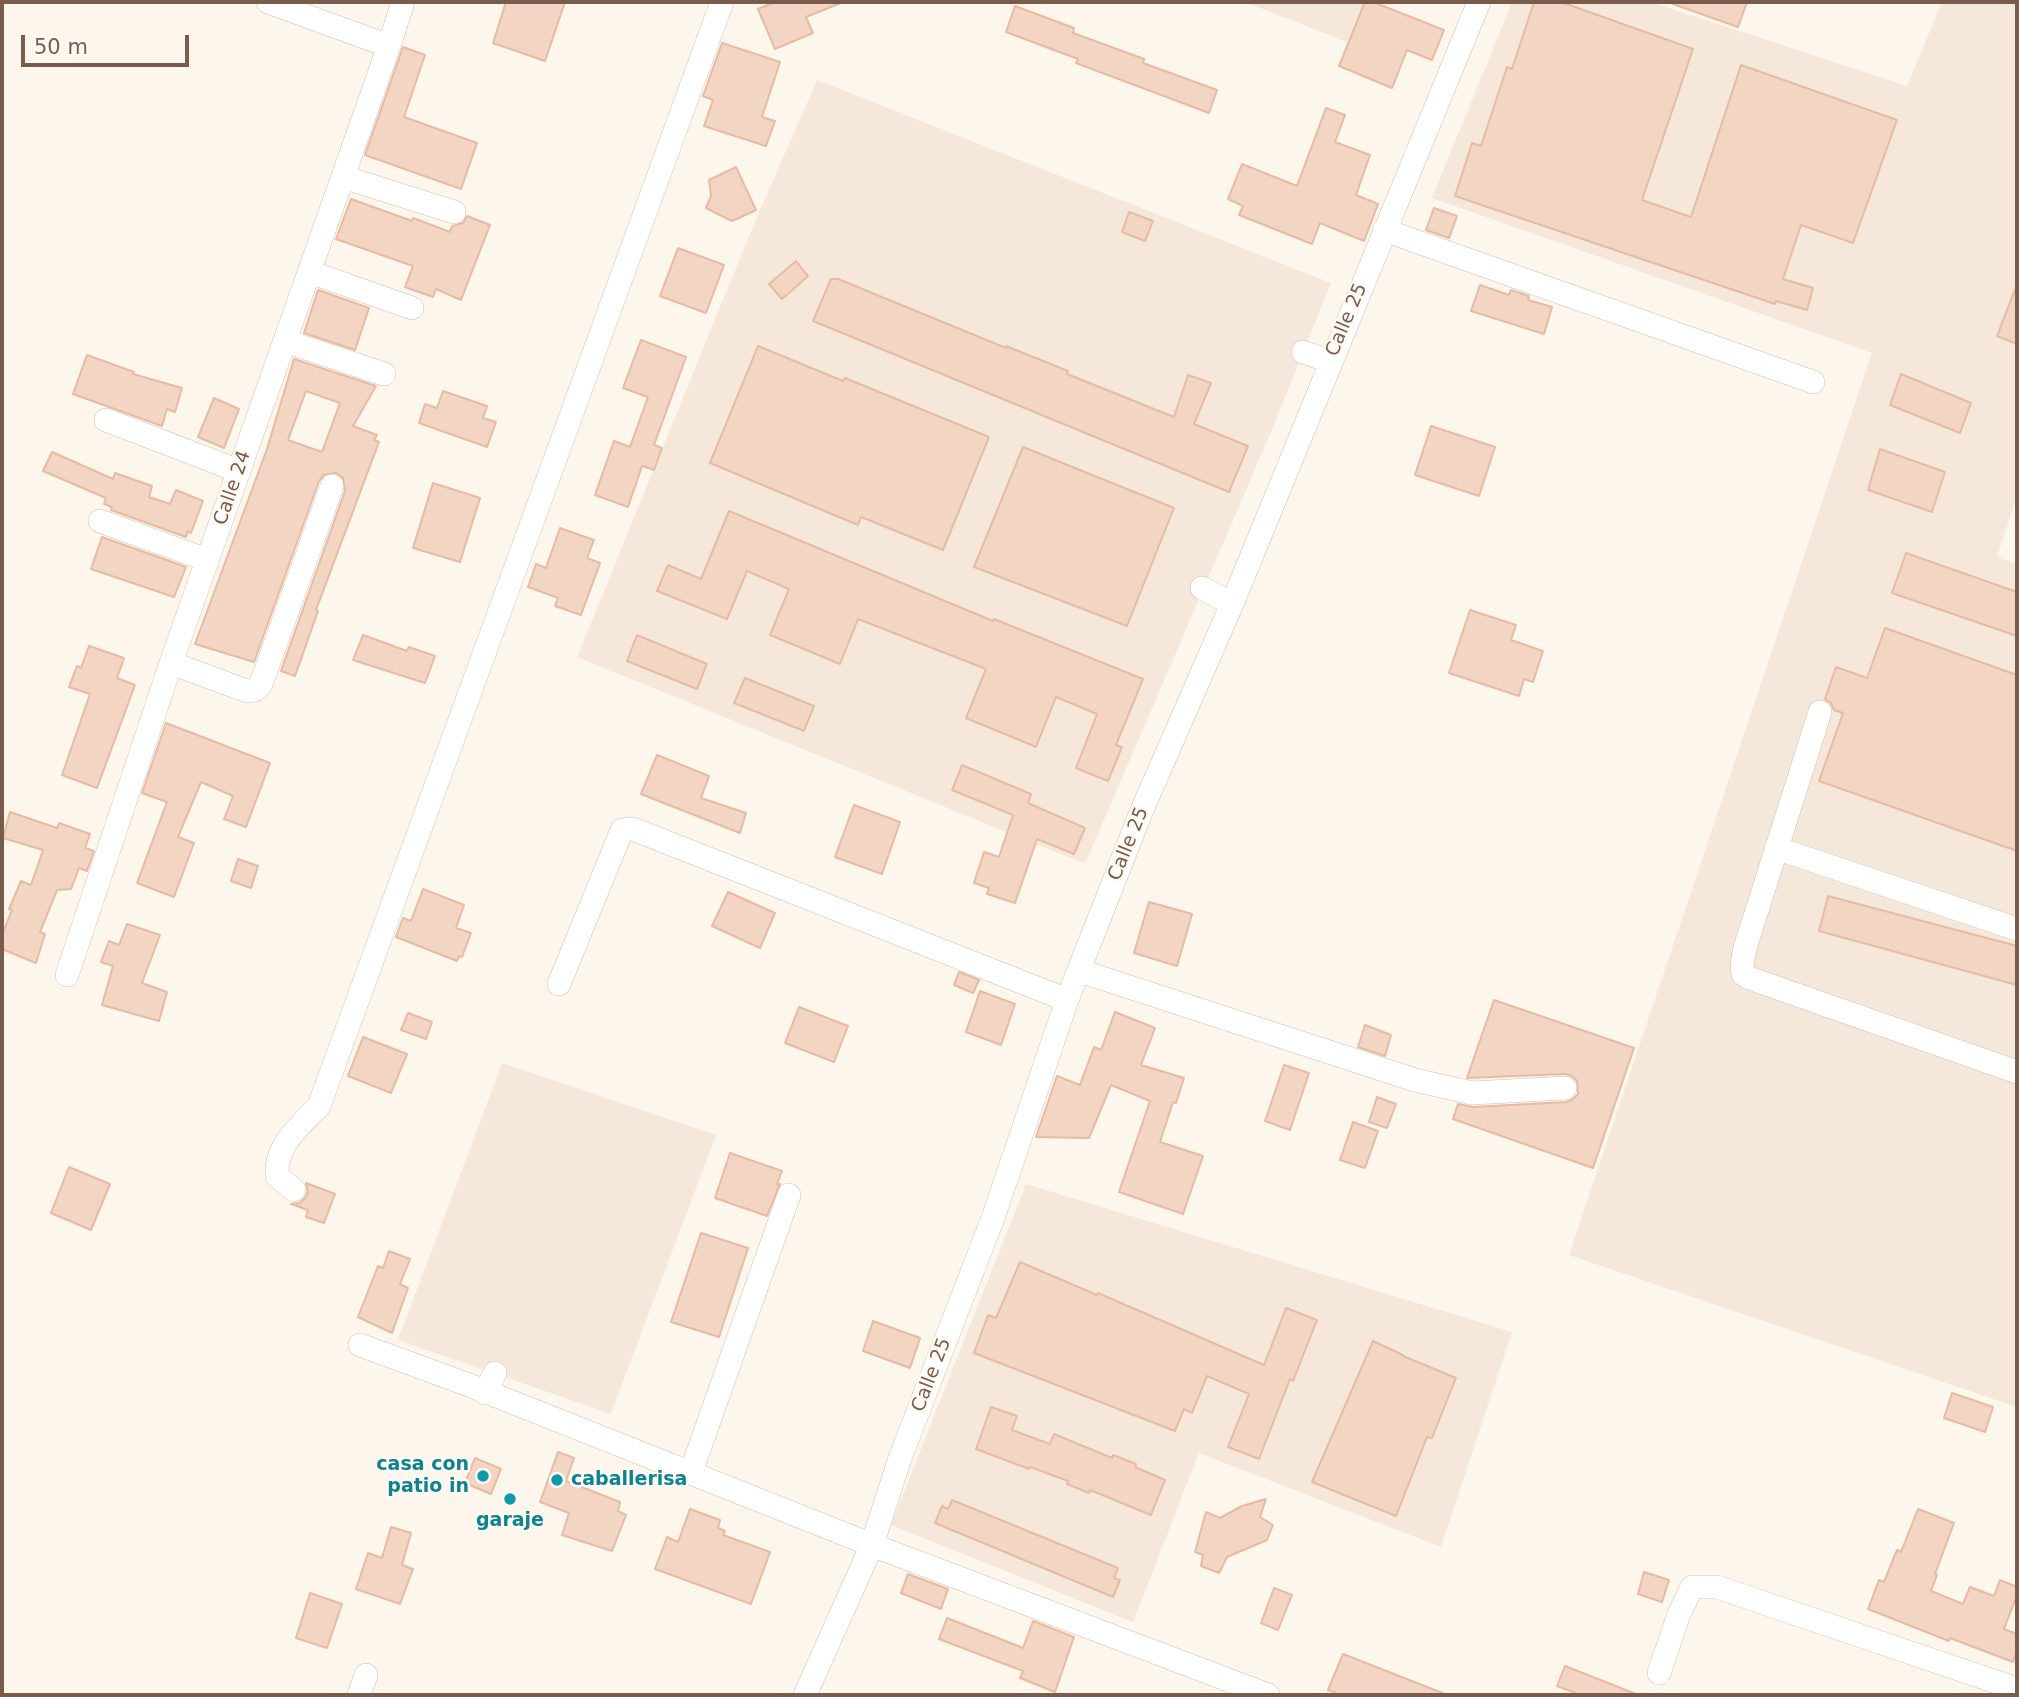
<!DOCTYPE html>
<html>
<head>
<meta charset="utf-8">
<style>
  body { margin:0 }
  #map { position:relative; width:2019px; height:1697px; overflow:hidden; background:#fdf6ec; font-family:"DejaVu Sans",sans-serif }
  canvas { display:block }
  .frame { position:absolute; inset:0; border:4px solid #7a5c4d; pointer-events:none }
  .scale { position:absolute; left:21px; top:35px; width:168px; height:32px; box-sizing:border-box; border:4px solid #7a5c4d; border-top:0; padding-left:9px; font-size:21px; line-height:24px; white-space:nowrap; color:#7a5c4d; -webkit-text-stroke:5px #fffaf3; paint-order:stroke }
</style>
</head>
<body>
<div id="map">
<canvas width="2019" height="1697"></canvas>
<div class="frame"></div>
<div class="scale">50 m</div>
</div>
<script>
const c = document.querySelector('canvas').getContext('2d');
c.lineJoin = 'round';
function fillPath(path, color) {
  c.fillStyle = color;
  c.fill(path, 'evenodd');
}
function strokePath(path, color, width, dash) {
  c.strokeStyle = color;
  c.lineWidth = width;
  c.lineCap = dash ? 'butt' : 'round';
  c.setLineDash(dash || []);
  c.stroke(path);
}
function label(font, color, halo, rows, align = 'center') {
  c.font = font + ' "DejaVu Sans",sans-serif';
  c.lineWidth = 5;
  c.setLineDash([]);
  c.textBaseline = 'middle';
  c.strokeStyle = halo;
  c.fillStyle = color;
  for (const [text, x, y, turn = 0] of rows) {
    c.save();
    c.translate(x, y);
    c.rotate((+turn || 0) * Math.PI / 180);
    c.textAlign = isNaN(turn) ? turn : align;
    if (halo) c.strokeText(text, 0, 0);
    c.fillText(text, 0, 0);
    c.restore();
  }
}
fillPath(new Path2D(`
  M 1245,2 L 1365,2 L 1349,43 Z
  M 1512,2 L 1651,2 L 1907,86 L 1942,2 L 2017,2 L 2017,496 L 1997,557 L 2017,564 L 2017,1407 L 1569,1255 L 1872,353 L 1432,198 Z
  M 817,80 L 1331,283 L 1270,434 L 1085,864 L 577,657 L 752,229 Z
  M 502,1063 L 716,1135 L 611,1414 L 398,1340 Z
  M 1026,1184 L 1512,1332 L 1441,1547 L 1199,1453 L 1133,1622 L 891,1525 Z`), '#f5e8da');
const building = new Path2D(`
  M 506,2 L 565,2 L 545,61 L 493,43 Z
  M 775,2 L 843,2 L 806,17 L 813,33 L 775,49 L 758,9 Z
  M 1365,2 L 1373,2 L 1444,30 L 1432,60 L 1407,50 L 1392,88 L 1339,66 Z
  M 1534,2 L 1561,2 L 1693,49 L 1642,200 L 1691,217 L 1741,65 L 1897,120 L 1853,243 L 1801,225 L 1783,279 L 1813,288 L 1807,310 L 1776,301 L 1775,304 L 1455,196 L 1472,143 L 1481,146 L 1507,67 L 1512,69 Z
  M 1674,2 L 1747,2 L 1738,27 L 1673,4 Z
  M 1015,6 L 1074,28 L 1073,33 L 1144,59 L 1143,63 L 1217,90 L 1209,113 L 1076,63 L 1078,59 L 1006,32 Z
  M 722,43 L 780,62 L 762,117 L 775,121 L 766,146 L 704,126 L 713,100 L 703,96 Z
  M 403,47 L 425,55 L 404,117 L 477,143 L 461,189 L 365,155 Z
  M 1326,108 L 1345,115 L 1335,142 L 1370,155 L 1356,195 L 1378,204 L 1364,241 L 1320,223 L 1312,244 L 1239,215 L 1243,206 L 1228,199 L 1242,164 L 1297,186 Z
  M 736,167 L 756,210 L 732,221 L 706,208 L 711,196 L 709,180 Z
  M 351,199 L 412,221 L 413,218 L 450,232 L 452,226 L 463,223 L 467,216 L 490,225 L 461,300 L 436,289 L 433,297 L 405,287 L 413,266 L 336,239 Z
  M 1434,208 L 1457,216 L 1449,238 L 1426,230 Z
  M 1129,212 L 1153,221 L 1145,241 L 1122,232 Z
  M 678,248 L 724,265 L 706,313 L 660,296 Z
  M 796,261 L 808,276 L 782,299 L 769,284 Z
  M 831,279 L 838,279 L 1006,348 L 1006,346 L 1068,371 L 1067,374 L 1174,417 L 1188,375 L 1211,383 L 1194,424 L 1248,446 L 1229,492 L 813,321 Z
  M 1480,285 L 1509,295 L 1511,290 L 1529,296 L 1528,300 L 1552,307 L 1544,334 L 1471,311 Z
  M 2016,287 L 2017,288 L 2017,344 L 1997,336 Z
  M 318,290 L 369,308 L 355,350 L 304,333 Z
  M 641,340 L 686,357 L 654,445 L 662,448 L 654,470 L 642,466 L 628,507 L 595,495 L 614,441 L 630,447 L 648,397 L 623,388 Z
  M 758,346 L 843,381 L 845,378 L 989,437 L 943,550 L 861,517 L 858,525 L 710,463 Z
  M 87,355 L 134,372 L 133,374 L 182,388 L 175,412 L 167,409 L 162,426 L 73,394 Z
  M 294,359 L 376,386 L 353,426 L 377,435 L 374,440 L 379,442 L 316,610 L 318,611 L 295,676 L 281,671 L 345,491 L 343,478 L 336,473 L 324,475 L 319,481 L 254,662 L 195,644 L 267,449 ZM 306,391 L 340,403 L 322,452 L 288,440 Z
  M 1901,374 L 1971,403 L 1960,433 L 1890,405 Z
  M 443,391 L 487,406 L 483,418 L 496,422 L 487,447 L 419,423 L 425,404 L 437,408 Z
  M 214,398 L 239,409 L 224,448 L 198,437 Z
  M 1431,426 L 1495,447 L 1479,496 L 1415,475 Z
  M 1023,447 L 1174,508 L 1127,626 L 974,567 Z
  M 1880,449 L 1945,472 L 1932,512 L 1868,490 Z
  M 52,452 L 113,479 L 115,473 L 152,486 L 149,497 L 170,504 L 176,490 L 203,501 L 191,533 L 188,531 L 186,537 L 111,510 L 112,507 L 104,504 L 106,498 L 43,471 Z
  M 433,483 L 480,498 L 460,562 L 413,548 Z
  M 729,511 L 993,621 L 994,619 L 1143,679 L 1116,745 L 1122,747 L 1108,781 L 1076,768 L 1097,714 L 1056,697 L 1036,747 L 966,718 L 986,669 L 858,619 L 840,664 L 770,635 L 789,589 L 747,571 L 727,619 L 657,591 L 668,565 L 701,579 Z
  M 560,528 L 594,540 L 587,558 L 600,563 L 581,615 L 555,606 L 558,598 L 528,587 L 536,564 L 546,568 Z
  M 102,537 L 186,567 L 174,597 L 91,569 Z
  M 1906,553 L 2017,592 L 2017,636 L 1892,593 Z
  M 1470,610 L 1516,625 L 1511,640 L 1543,651 L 1533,682 L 1524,679 L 1519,696 L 1449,673 Z
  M 1885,628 L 2017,675 L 2017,851 L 1819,781 L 1843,713 L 1834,710 L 1831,703 L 1825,699 L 1836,667 L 1867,678 Z
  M 363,635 L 407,651 L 409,647 L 435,656 L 425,683 L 353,660 Z
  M 637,635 L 707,664 L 697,689 L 627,661 Z
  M 89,646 L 124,658 L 117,678 L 135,685 L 97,788 L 62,775 L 90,694 L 69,687 L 77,666 L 81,668 Z
  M 745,678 L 814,706 L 804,731 L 734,703 Z
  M 166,723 L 270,763 L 246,827 L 224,819 L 233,796 L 201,782 L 178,837 L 194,843 L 174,897 L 137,883 L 167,802 L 142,793 Z
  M 657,755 L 709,776 L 701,798 L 746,813 L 740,833 L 641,794 Z
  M 962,765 L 1031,794 L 1028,803 L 1085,828 L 1074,854 L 1037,839 L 1015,903 L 987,894 L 989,888 L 974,883 L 984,852 L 999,857 L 1013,815 L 952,790 Z
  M 854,805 L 900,822 L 882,874 L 835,857 Z
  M 10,812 L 57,828 L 59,823 L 90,834 L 85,848 L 94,851 L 87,871 L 79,868 L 71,889 L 57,890 L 40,932 L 45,934 L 36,963 L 2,949 L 2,935 L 12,910 L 9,909 L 21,881 L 31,885 L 43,850 L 3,838 Z
  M 238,859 L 258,866 L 251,888 L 231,881 Z
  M 423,889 L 464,905 L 456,928 L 471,933 L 462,957 L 459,956 L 457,961 L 396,937 L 403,918 L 411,921 Z
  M 728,892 L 775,913 L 760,948 L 712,926 Z
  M 1828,896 L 2017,946 L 2017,985 L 1819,931 Z
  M 1149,902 L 1192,914 L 1177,966 L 1134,953 Z
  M 127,924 L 160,935 L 142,983 L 167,992 L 159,1021 L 102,1005 L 113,966 L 101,962 L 109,941 L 119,945 Z
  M 959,972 L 979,980 L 973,993 L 954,985 Z
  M 980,991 L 1015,1004 L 1001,1045 L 966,1032 Z
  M 1494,1000 L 1634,1048 L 1593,1168 L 1453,1119 L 1458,1104 L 1473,1107 L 1566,1102 L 1573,1099 L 1578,1094 L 1577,1081 L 1572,1076 L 1565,1074 L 1467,1078 Z
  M 799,1007 L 848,1026 L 834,1062 L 785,1043 Z
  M 1115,1012 L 1155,1028 L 1141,1065 L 1184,1078 L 1176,1103 L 1173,1102 L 1160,1142 L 1203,1156 L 1183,1214 L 1119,1192 L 1150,1101 L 1111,1085 L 1089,1138 L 1036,1137 L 1057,1076 L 1080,1085 L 1094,1047 L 1101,1050 Z
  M 408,1013 L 432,1022 L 426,1039 L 401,1030 Z
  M 1365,1025 L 1391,1035 L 1385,1056 L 1358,1047 Z
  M 363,1037 L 407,1054 L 391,1093 L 348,1076 Z
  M 1284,1065 L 1309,1073 L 1290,1130 L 1265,1121 Z
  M 1377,1097 L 1396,1104 L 1387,1128 L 1369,1122 Z
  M 1353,1122 L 1378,1131 L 1365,1168 L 1340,1160 Z
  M 730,1153 L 782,1171 L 777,1184 L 780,1184 L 767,1216 L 715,1198 Z
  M 69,1167 L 110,1184 L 91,1230 L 51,1213 Z
  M 306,1183 L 335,1194 L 324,1223 L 306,1217 L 308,1210 L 291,1204 L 300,1203 L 305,1198 L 308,1192 Z
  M 701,1233 L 748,1248 L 719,1337 L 671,1322 Z
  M 389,1251 L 410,1259 L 400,1284 L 408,1288 L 392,1333 L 358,1317 L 378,1266 L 383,1268 Z
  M 1020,1262 L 1097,1295 L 1098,1293 L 1264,1365 L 1286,1308 L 1317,1320 L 1293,1381 L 1290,1379 L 1259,1459 L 1228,1447 L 1249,1394 L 1207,1376 L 1192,1413 L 1184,1409 L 1175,1431 L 974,1353 L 988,1315 L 996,1318 Z
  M 873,1321 L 920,1338 L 910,1368 L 863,1351 Z
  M 1373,1341 L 1403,1355 L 1403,1356 L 1456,1378 L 1432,1438 L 1427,1437 L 1396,1516 L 1312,1482 Z
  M 1952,1393 L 1993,1407 L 1985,1432 L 1944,1418 Z
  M 991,1407 L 1017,1416 L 1012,1430 L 1050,1444 L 1054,1434 L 1112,1458 L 1113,1455 L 1136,1464 L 1135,1467 L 1165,1480 L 1151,1515 L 1090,1490 L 1089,1493 L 1067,1484 L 1068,1481 L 1030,1467 L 1029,1469 L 976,1449 Z
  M 558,1452 L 574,1458 L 566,1481 L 620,1502 L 618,1511 L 626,1515 L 612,1551 L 562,1535 L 569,1513 L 540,1502 Z
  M 475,1458 L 501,1469 L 491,1494 L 465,1483 Z
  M 1266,1499 L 1260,1517 L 1273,1525 L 1267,1540 L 1227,1557 L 1219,1573 L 1201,1566 L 1203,1555 L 1195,1552 L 1206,1512 L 1220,1518 L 1242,1506 Z
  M 952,1500 L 1118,1568 L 1114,1578 L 1120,1580 L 1113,1597 L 935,1523 L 942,1506 L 948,1509 Z
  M 690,1509 L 720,1520 L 718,1528 L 725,1531 L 723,1535 L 770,1552 L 751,1604 L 655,1569 L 667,1537 L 678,1542 Z
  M 1918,1509 L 1954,1523 L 1935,1574 L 1937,1575 L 1931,1591 L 1963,1604 L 1970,1587 L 1994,1596 L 2000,1580 L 2017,1587 L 2017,1595 L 2004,1629 L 2017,1634 L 2017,1650 L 2013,1662 L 1950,1638 L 1949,1641 L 1868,1609 L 1879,1580 L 1884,1582 L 1897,1550 L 1901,1552 Z
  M 391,1527 L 411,1533 L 402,1565 L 413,1569 L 400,1604 L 356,1589 L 368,1553 L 382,1558 Z
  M 1644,1572 L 1669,1580 L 1662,1602 L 1638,1594 Z
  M 908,1574 L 948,1589 L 941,1609 L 901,1593 Z
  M 1274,1588 L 1292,1595 L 1278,1630 L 1261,1623 Z
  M 310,1593 L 342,1604 L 327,1648 L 296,1638 Z
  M 947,1618 L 1023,1648 L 1033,1621 L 1074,1637 L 1055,1692 L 1020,1678 L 1023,1671 L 939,1639 Z
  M 1343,1654 L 1445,1694 L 1445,1695 L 1341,1695 L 1328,1690 Z
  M 1565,1666 L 1636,1694 L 1636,1695 L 1581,1695 L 1557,1686 Z`);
fillPath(building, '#f3d5c3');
strokePath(building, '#e6bba3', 2);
const minor = new Path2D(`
  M 268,2 L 389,46
  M 343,177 L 454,212
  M 1384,230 L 1813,382
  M 310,272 L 412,308
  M 285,341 L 384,374
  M 1303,352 L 1329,361
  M 106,420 L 239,471
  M 100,521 L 207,560
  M 1202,588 L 1232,604
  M 171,663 L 247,691 L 255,690 L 261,684 L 332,486
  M 1820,712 L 1745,948 L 1742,964 L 1743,974 L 1749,978 L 2017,1072
  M 1776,848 L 2017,929
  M 1080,971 L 1415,1080 L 1472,1093 L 1565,1088
  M 67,975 L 171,663 L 389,46 L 403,2
  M 559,984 L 622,830 L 633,829 L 1067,1000
  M 294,1190 L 277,1176 C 275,1145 299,1127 319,1106 L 722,2
  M 360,1345 L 469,1385 L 872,1545 L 1268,1695
  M 485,1393 L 495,1373
  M 691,1472 L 789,1195
  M 1659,1673 L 1679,1614 L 1692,1587 L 1717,1587 L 2017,1689
  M 359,1695 L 366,1675
  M 805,1695 L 872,1545 L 900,1458 L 993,1218 L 1067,1000 L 1142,810 L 1232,604 L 1479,2`);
strokePath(minor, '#d1beb0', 24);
strokePath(minor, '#fff', 23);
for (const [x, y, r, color] of [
  [483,1476,7,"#0f9aa8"],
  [557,1480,7,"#0f9aa8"],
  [510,1499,7,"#0f9aa8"]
]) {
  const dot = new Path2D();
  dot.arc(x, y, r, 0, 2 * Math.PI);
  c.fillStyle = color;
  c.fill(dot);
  strokePath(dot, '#fffaf3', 2.5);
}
label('19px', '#7a5c4d', '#fffaf3', [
  ["Calle 25",1347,320,-67],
  ["Calle 24",233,488,-71],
  ["Calle 25",1129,844,-68],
  ["Calle 25",932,1375,-69]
]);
label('bold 19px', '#0d838f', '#fffaf3', [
  ["casa con",469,1465],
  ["patio in",469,1487],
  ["caballerisa",571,1480,"left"],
  ["garaje",510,1521,"center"]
], 'right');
</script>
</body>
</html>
